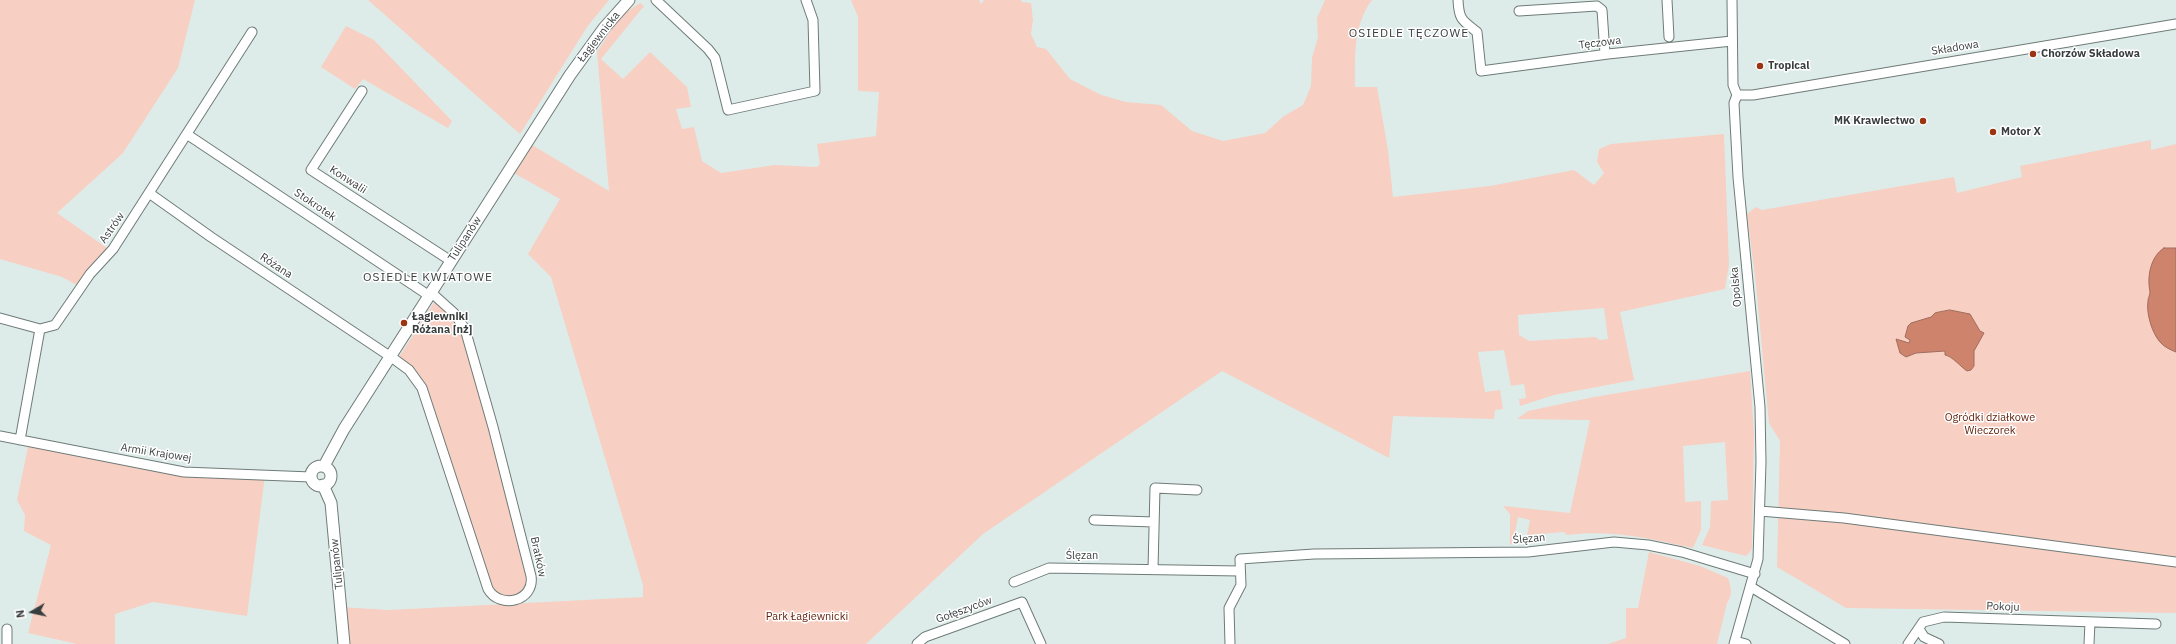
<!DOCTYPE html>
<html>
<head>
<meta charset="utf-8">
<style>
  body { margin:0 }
  #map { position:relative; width:2176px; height:644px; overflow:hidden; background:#deece9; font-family:"IBM Plex Sans",sans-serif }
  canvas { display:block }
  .north { position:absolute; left:12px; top:592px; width:40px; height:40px; -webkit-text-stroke:3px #fff; paint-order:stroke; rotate:261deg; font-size:11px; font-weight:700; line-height:16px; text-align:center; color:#383e3d }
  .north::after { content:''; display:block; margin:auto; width:14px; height:18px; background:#383e3d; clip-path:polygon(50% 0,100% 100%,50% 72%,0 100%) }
</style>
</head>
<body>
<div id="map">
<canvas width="2176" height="644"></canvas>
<div class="north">N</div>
</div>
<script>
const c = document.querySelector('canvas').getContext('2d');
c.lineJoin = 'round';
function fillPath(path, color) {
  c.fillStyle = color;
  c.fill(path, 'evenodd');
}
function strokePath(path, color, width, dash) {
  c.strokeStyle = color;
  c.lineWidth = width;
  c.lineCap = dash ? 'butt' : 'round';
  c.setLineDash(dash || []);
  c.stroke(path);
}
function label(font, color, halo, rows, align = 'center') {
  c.font = font + ' "IBM Plex Sans",sans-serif';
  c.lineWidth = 3;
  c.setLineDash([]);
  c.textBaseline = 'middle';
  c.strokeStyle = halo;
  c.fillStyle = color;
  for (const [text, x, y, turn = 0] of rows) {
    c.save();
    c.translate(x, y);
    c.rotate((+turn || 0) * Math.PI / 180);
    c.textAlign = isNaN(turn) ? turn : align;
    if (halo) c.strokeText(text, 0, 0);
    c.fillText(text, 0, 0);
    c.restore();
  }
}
fillPath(new Path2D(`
  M 0,0 L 195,0 L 178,68 L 123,153 L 57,213 L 107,248 L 80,287 L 62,277 L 0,259 Z
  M 368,0 L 609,0 L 587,27 L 520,134 Z
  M 851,0 L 979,0 L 981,4 L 984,0 L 1021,0 L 1022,2 L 1031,3 L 1033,20 L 1031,34 L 1037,47 L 1046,49 L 1070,79 L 1101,95 L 1126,102 L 1161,105 L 1192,131 L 1223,141 L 1265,133 L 1284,116 L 1303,105 L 1311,86 L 1312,58 L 1318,37 L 1317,18 L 1325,0 L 1372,0 C 1353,25 1355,57 1355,87 L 1377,87 L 1388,150 L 1393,197 L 1490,186 L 1574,170 L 1594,185 L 1604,173 L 1597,162 L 1599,149 L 1611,144 L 1724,134 L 1729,265 L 1725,289 L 1620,312 L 1634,380 L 1554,395 L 1520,406 L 1519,399 L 1526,398 L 1524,384 L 1511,386 L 1504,350 L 1478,352 L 1485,392 L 1500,390 L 1503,409 L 1495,410 L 1494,419 L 1393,416 L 1389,458 L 1222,371 L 983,534 L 866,644 L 344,644 L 341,607 L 389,610 L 643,597 L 643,585 L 551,277 L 528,254 L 560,199 L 512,172 L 532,145 L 609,191 L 597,52 L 620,16 L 640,3 L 644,6 L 601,59 L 623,79 L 650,52 L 687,87 L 691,107 L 676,109 L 682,129 L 694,127 L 702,161 L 721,173 L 775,165 L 817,167 L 820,164 L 817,144 L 876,136 L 879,92 L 858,91 L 858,17 ZM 1604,308 L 1608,339 L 1600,340 L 1595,337 L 1529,341 L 1519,335 L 1518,315 Z
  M 346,26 L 374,40 L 452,121 L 448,128 L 363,79 L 355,89 L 321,67 Z
  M 2151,140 L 2151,150 L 2176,144 L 2176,613 L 1846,608 L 1777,567 L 1780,441 L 1769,423 L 1756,284 L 1747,214 L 1756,207 L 1762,210 L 1954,177 L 1957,193 L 2022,177 L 2020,166 Z
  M 435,301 L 461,321 L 531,576 L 520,599 L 491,593 L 422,388 L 399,357 Z
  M 1750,371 L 1754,435 L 1752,547 L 1751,551 L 1746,556 L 1702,545 L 1710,527 L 1711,501 L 1728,500 L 1725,442 L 1683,446 L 1685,502 L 1701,501 L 1701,530 L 1693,548 C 1653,539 1609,529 1567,535 L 1564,532 L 1527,535 L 1530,520 L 1518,517 L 1513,543 L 1510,545 L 1510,514 L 1503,506 L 1570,513 L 1590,420 L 1517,419 L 1528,411 L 1594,397 Z
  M 29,442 L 184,472 L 265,475 L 247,616 L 153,602 L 115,614 L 115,644 L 77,644 L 28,633 L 51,545 L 24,531 L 25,515 L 17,500 Z
  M 1649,552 L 1700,566 L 1728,578 C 1731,587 1733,595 1727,603 L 1717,644 L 1608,644 L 1626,638 L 1626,608 L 1638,608 Z`), '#f7cfc3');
const water = new Path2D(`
  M 2164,248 L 2176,248 L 2176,352 C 2171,350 2164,347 2160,342 C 2152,333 2146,313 2148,301 C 2148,298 2150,295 2150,292 C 2147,277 2150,257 2164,248 Z
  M 1950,310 L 1970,314 L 1980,331 L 1984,333 L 1974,351 L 1974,366 L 1971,370 L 1967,371 C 1961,367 1952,356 1945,355 L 1945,351 L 1916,353 L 1906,357 L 1900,353 L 1896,339 L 1909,343 L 1910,340 L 1905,337 L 1908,326 L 1911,323 L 1931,317 L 1935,313 Z`);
fillPath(water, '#ce836d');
strokePath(water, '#a16e5f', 1);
const minor = new Path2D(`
  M 656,0 L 708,49 L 715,58 L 728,110 L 815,91 L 813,20 L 806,0
  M 1458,0 C 1459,20 1462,20 1477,32 L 1481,71 L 1608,54 L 1732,41
  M 1667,0 L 1669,37
  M 1732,0 L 1733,85 L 1737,95
  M 1519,11 L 1597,6 L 1602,10 L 1605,54
  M 362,91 L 311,170 L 451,261
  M 1737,95 L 1753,95 L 2176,24
  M 149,193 L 211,237 L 394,359 L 409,370 L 422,388 L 488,589 C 500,610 535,601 531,576 L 493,427 L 465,329 L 454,313 L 434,295 L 425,293 L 188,135
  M 0,318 L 40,329
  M 0,436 L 184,472 L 311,477
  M 20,440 L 40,329 L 55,325 L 90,274 L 113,249 L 252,32
  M 1760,511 L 1844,518 L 2176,562
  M 1094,520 L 1154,522
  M 1153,569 L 1155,488 L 1197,490
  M 1014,582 L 1049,568 L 1240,571
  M 1751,587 L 1845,644
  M 1919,629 L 1924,637 L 1939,644
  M 1735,641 L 1746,644
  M 7,644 L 7,629
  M 917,644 L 925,637 L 1022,602 L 1041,644
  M 1230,644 L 1229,608 L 1241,585 L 1240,559 L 1314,554 L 1528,552 L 1614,542 L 1648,545 L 1682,552 L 1755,574
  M 1734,644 L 1758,559 L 1761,462 L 1760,407 L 1738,177 L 1734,103 L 1737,95
  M 1908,644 L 1923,622 L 1944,617 L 2156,624
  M 2089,644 L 2090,622`);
const tertiary = new Path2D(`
  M 324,466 L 344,429 L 570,75 L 604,28 L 629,0
  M311 476a10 10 0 1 1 20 0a10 10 0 1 1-20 0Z
  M 323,485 L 331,503 L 344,644`);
strokePath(minor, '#6e7b78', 11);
strokePath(tertiary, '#6e7b78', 13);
strokePath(minor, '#fff', 9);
strokePath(tertiary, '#fff', 11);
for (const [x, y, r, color] of [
  [2033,54,4,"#9a3411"],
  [1760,66,4,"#9a3411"],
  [1923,121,4,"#9a3411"],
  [1993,132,4,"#9a3411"],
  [404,323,4,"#9a3411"]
]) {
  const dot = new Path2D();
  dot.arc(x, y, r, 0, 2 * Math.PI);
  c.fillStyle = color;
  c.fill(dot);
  strokePath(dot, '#fff', 1.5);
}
label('11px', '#383e3d', '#fff', [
  ["Łagiewnicka",599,37,-52],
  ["Tęczowa",1600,43,-7],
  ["Składowa",1955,48,-9],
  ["Konwalii",348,180,33],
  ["Stokrotek",315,205,34],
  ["Astrów",112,228,-55],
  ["Tulipanów",465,239,-57],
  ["Różana",276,266,33],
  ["Opolska",1736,287,-95],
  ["Armii Krajowej",156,453,9],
  ["Ślęzan",1529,539,-5],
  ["Ślęzan",1082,556],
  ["Bratków",538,557,78],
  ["Tulipanów",337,564,-96],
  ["Pokoju",2003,607,2],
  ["Gołęszyców",964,610,-20]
]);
label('bold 11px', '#383e3d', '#fff', [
  ["Chorzów Składowa",2041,54],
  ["Tropical",1768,66],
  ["MK Krawiectwo",1915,121,"right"],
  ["Motor X",2001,132],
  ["Łagiewniki",412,317],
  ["Różana [nż]",412,330]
], 'left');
label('11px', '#601d07', '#fff', [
  ["Ogródki działkowe",1990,418],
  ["Wieczorek",1990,431],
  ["Park Łagiewnicki",807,617]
]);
c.letterSpacing = '1px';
label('12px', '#383e3d', '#fff', [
  ["OSIEDLE TĘCZOWE",1409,34],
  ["OSIEDLE KWIATOWE",428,278]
]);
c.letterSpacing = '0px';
</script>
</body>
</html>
